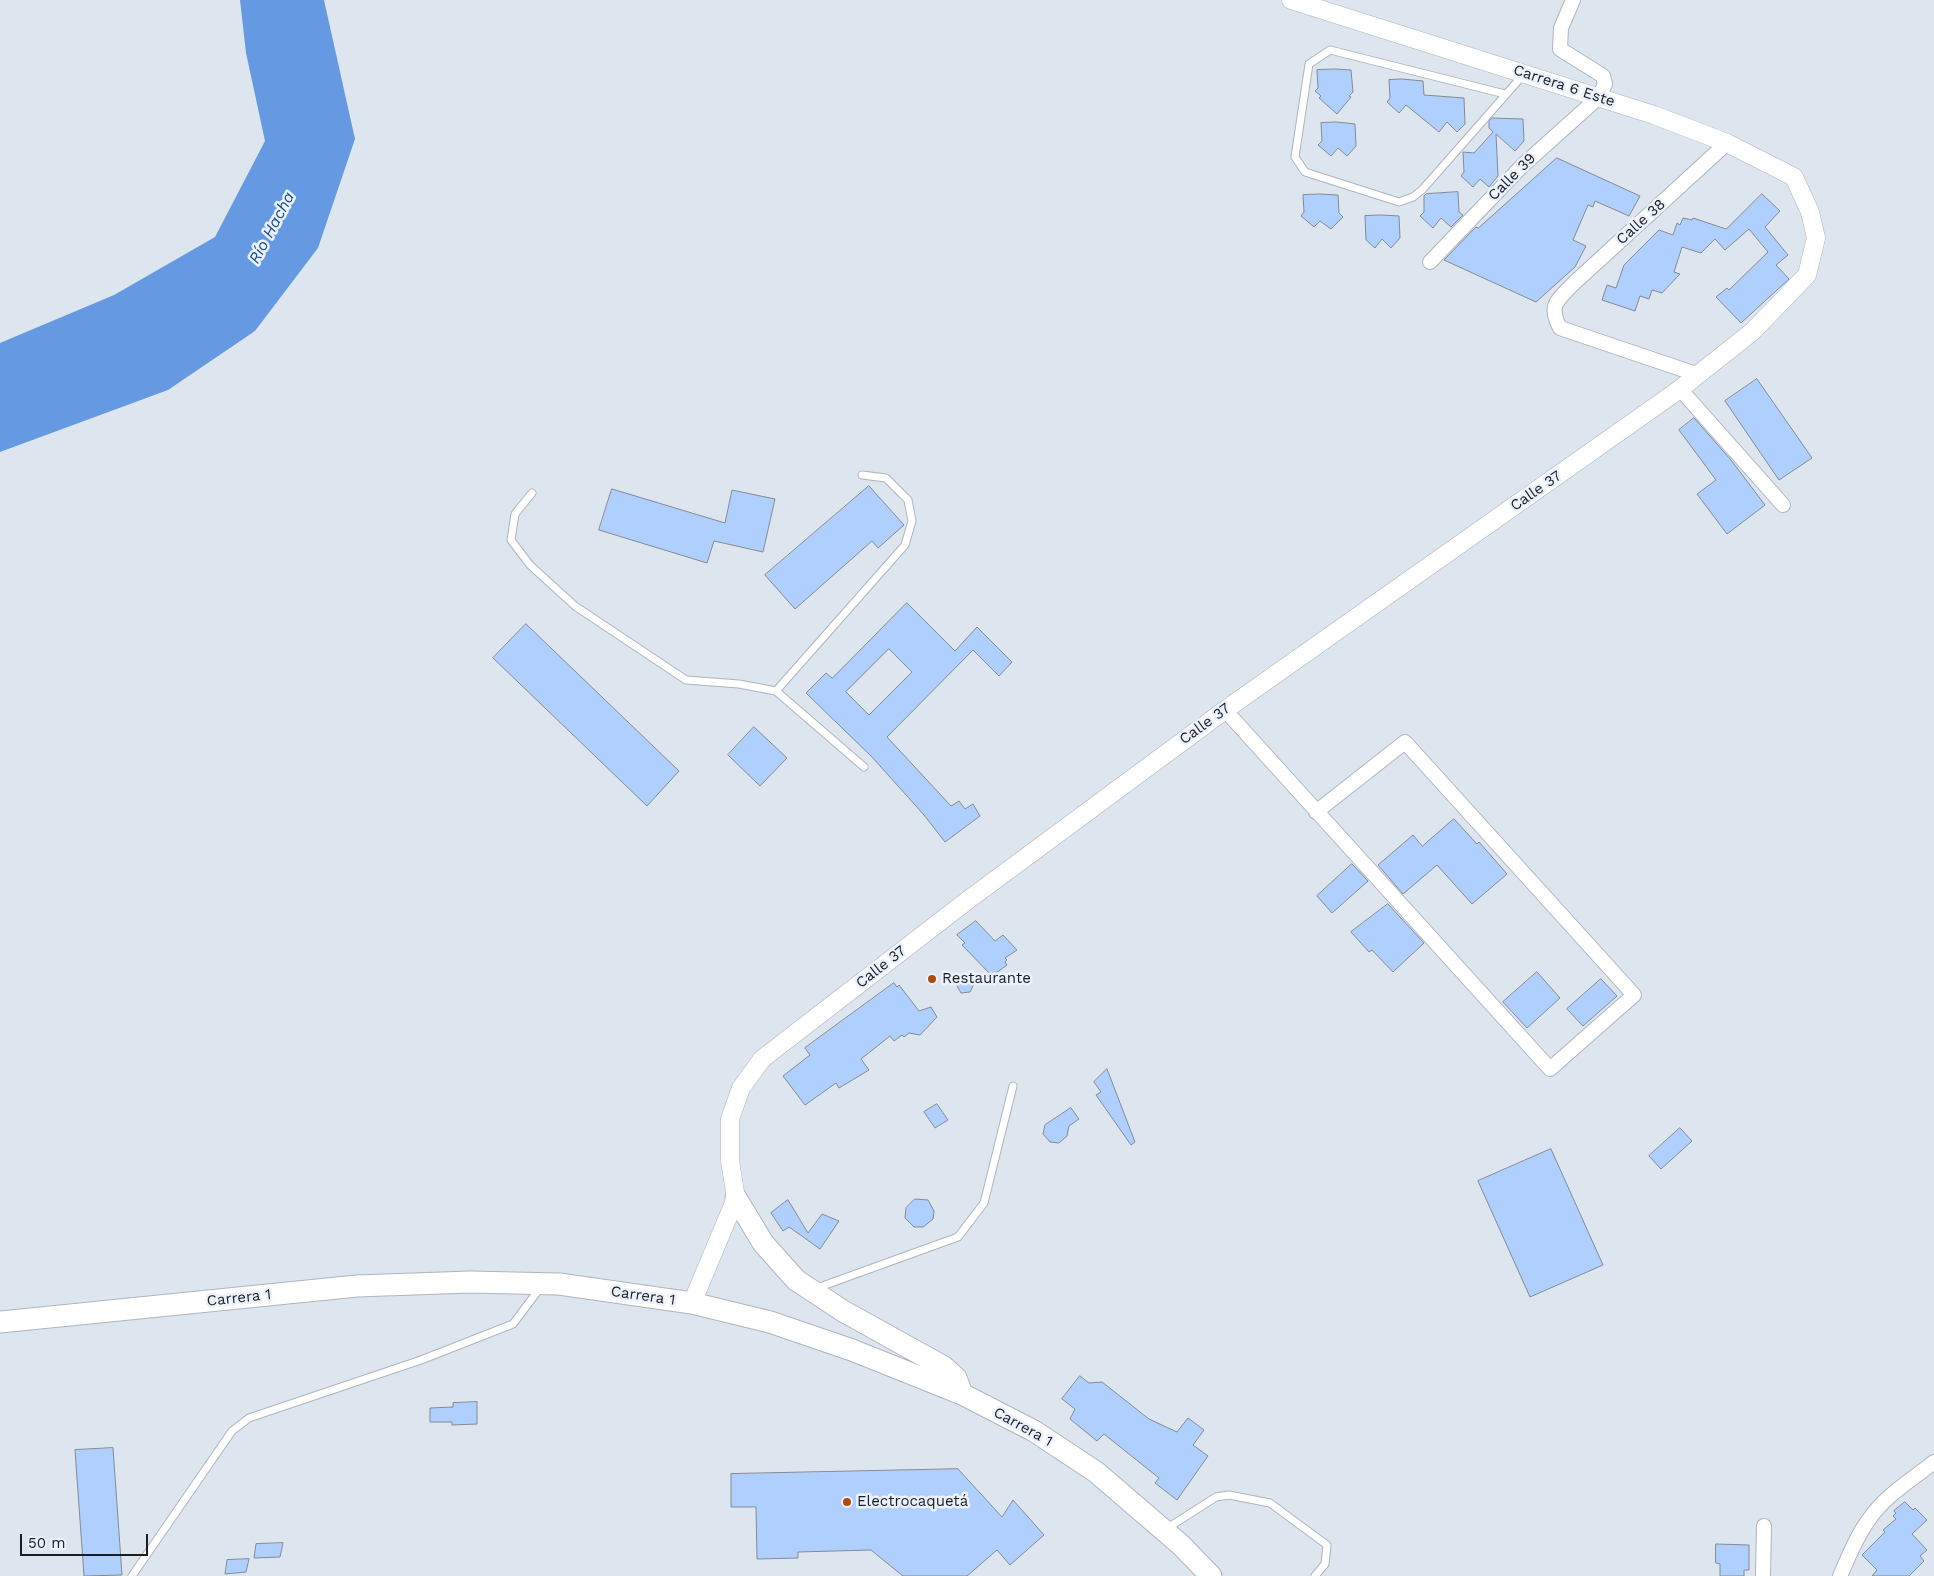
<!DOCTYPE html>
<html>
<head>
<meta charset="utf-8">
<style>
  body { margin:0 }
  #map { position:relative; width:1934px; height:1576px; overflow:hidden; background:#dde5ef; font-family:"Work Sans",sans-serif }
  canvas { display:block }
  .scale { position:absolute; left:20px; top:1534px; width:128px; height:22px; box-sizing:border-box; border:2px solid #1b1e21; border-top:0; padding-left:6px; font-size:15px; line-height:18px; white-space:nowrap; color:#1b1e21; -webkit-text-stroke:4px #ebf2fd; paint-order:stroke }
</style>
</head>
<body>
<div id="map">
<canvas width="1934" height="1576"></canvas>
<div class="scale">50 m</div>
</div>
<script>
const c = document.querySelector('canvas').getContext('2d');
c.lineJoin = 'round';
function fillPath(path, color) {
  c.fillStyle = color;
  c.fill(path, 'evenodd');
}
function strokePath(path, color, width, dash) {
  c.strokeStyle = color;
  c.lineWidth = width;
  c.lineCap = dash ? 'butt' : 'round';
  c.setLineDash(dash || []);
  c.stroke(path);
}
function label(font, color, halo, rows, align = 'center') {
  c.font = font + ' "Work Sans",sans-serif';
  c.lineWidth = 5;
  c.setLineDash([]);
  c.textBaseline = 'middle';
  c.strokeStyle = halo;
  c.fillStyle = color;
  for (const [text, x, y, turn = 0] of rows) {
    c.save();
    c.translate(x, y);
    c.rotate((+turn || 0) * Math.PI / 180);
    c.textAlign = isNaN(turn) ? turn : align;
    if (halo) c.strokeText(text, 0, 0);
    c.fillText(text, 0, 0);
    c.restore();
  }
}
fillPath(new Path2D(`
  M 240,0 L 324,0 L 355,139 L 318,248 L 255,331 L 168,390 L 0,452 L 0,343 L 114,295 L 215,237 L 265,141 L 246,53 Z`), '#659ae2');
const building = new Path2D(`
  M 1336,69 L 1351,70 L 1353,92 L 1349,96 L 1351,97 L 1337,114 L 1319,98 L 1321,96 L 1315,91 L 1318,88 L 1317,70 Z
  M 1402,79 L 1423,81 L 1424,95 L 1464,98 L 1465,124 L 1457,132 L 1447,122 L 1439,132 L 1406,105 L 1399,113 L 1387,102 L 1390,98 L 1389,80 Z
  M 1492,118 L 1523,119 L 1524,141 L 1515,151 L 1496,134 L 1498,176 L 1489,187 L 1480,179 L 1473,187 L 1461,176 L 1464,172 L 1463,152 L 1474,153 L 1493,132 L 1489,128 L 1489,122 Z
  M 1337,122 L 1355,124 L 1356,146 L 1347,156 L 1338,148 L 1331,156 L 1318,145 L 1322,141 L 1321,123 Z
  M 1557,158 L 1640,196 L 1629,216 L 1595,201 L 1593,207 L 1588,205 L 1573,240 L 1586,246 L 1575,267 L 1536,302 L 1444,260 L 1476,227 L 1478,228 Z
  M 1458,192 L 1459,212 L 1463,215 L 1451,227 L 1441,218 L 1433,228 L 1420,216 L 1424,212 L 1424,196 L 1426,194 Z
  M 1320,194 L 1338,195 L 1339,213 L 1343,217 L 1331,229 L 1320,221 L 1314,227 L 1301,216 L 1304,212 L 1303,195 Z
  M 1762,194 L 1780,211 L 1765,227 L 1788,255 L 1776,265 L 1789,279 L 1741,323 L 1716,297 L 1727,288 L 1729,290 L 1768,252 L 1749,229 L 1725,250 L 1715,239 L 1701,253 L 1682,247 L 1674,272 L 1680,274 L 1662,293 L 1652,290 L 1649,299 L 1640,296 L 1635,311 L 1602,300 L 1607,285 L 1616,288 L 1624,265 L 1659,230 L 1673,235 L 1677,223 L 1680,225 L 1683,218 L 1692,220 L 1693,218 L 1726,229 Z
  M 1381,215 L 1399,216 L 1400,238 L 1391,248 L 1382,239 L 1375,248 L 1366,240 L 1365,216 Z
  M 1757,379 L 1812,458 L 1779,480 L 1725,401 Z
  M 1694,418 L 1731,460 L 1765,505 L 1727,534 L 1697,494 L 1716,480 L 1679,430 Z
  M 869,486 L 904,525 L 878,548 L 872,541 L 795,609 L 765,575 Z
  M 612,489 L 725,523 L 732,490 L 775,499 L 763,552 L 714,541 L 707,563 L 599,530 Z
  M 907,603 L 955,651 L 977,627 L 1012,662 L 999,676 L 973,650 L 887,737 L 951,806 L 959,801 L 965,809 L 973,804 L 980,816 L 945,842 L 924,815 L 872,757 L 806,693 L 826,673 L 832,678 ZM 889,649 L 912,672 L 869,715 L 846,692 Z
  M 526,624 L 679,771 L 647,806 L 493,658 Z
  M 754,727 L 787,758 L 760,786 L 728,755 Z
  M 1454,819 L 1477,844 L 1479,842 L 1507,874 L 1472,904 L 1437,865 L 1403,894 L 1378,865 L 1413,835 L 1422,846 Z
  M 1352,864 L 1368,881 L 1332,913 L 1317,896 Z
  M 1388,904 L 1424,943 L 1393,972 L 1372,950 L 1369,952 L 1351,932 Z
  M 976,921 L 995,941 L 1003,935 L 1017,950 L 1005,958 L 1007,960 L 1005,962 L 1007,965 L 992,976 L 962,945 L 965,943 L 957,935 Z
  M 1537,972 L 1560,998 L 1527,1028 L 1503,1002 Z
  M 978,976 L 970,992 L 961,993 L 957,986 L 960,979 Z
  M 1601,979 L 1617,996 L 1583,1026 L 1567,1009 Z
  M 894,983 L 897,987 L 899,985 L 919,1011 L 931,1007 L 937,1017 L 920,1035 L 909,1033 L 904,1037 L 902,1035 L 894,1041 L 890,1036 L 861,1059 L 869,1070 L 839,1088 L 836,1083 L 805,1105 L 783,1076 L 810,1055 L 805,1048 Z
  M 1107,1069 L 1135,1142 L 1131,1145 L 1096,1095 L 1101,1092 L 1094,1082 Z
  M 937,1104 L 948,1120 L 935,1128 L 924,1112 Z
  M 1071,1108 L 1079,1119 L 1069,1126 L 1067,1136 L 1059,1143 L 1050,1142 L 1043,1134 L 1045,1125 Z
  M 1680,1128 L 1692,1141 L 1661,1169 L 1649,1156 Z
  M 1551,1149 L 1603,1265 L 1530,1297 L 1478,1181 Z
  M 915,1199 L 928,1200 L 934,1211 L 933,1219 L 923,1227 L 914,1227 L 905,1218 L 906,1208 Z
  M 788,1200 L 808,1233 L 822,1214 L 839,1221 L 820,1249 L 789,1227 L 783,1231 L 771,1213 Z
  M 1080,1376 L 1089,1383 L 1102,1382 L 1149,1419 L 1177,1432 L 1188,1418 L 1204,1430 L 1193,1445 L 1208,1456 L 1177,1500 L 1155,1483 L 1159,1478 L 1104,1434 L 1097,1441 L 1070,1419 L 1075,1409 L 1062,1399 Z
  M 477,1402 L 477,1424 L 452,1425 L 452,1422 L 430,1422 L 430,1408 L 453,1407 L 453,1403 Z
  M 113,1448 L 122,1575 L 84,1576 L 75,1450 Z
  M 958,1469 L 1002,1517 L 1013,1500 L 1044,1535 L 1010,1565 L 997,1550 L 967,1576 L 903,1576 L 871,1550 L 798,1552 L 798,1558 L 757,1559 L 756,1507 L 731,1507 L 731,1474 Z
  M 1905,1502 L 1913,1510 L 1915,1508 L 1927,1520 L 1912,1534 L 1927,1550 L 1920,1556 L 1924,1561 L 1909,1576 L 1872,1576 L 1877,1570 L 1862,1555 L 1885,1532 L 1883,1530 L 1896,1519 L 1893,1516 L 1896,1513 L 1894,1511 Z
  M 283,1543 L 280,1557 L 254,1558 L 256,1544 Z
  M 1716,1544 L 1749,1545 L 1749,1570 L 1744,1570 L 1744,1576 L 1720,1576 L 1720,1564 L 1716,1563 Z
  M 249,1559 L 246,1572 L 225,1574 L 227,1560 Z`);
fillPath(building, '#afd0fe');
strokePath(building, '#838a93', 1);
const service = new Path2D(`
  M 1505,94 L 1330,50 L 1309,64 L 1295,157 L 1305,172 L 1399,202 L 1413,197 L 1422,190 L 1524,74
  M 532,493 L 515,514 L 511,540 L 530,565 L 575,606 L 686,680 L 739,684 L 776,691 L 864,767
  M 776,691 L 905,545 L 912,521 L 908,500 L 886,478 L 862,475
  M 817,1288 L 958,1237 L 984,1203 L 1013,1086
  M 1166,1529 L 1216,1497 L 1229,1495 L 1270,1503 L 1327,1545 L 1325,1564 L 1315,1576
  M 132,1576 L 232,1431 L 249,1418 L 421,1360 L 513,1324 L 540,1288`);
const minor = new Path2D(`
  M 1430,262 L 1522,166 L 1599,97 L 1605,84 L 1603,76 L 1560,49 L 1561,28 L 1573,0
  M 1699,375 L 1560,328 C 1548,305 1557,301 1573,284 L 1727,143
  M 1680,389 L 1783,505
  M 1225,710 L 1550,1069 L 1634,995 L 1405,742 L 1316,812
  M 1763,1576 L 1764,1526
  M 1840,1576 C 1849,1556 1857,1535 1870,1518 C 1886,1495 1913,1479 1934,1462`);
const tertiary = new Path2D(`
  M 692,1303 L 736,1198 L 730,1161 L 730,1119 L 741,1088 L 762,1059 L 968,900 L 1225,710 L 1680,389 L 1753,331 L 1807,275 L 1816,238 L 1810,212 L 1794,177 L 1727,143 L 1654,115 L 1291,0`);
const primary = new Path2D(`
  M 736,1198 L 763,1243 L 796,1280 L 843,1311 L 944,1367 L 956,1378 L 962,1394
  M 0,1322 L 357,1286 L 470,1282 L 559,1284 L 692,1303 L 770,1322 L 852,1350 L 962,1394 L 1034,1431 L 1096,1472 L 1181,1545 L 1211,1576`);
strokePath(service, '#aeb5bf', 9);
strokePath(minor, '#aeb5bf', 16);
strokePath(tertiary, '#aeb5bf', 19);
strokePath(primary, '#aeb5bf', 23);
strokePath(service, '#fff', 7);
strokePath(minor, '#fff', 14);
strokePath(tertiary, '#fff', 18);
strokePath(primary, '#fff', 21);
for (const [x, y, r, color] of [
  [932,979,5,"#ad4b0b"],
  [847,1502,5,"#ad4b0b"]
]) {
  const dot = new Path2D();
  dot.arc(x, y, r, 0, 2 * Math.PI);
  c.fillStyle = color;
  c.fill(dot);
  strokePath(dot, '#ebf2fd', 2);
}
label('15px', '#1b1e21', '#ebf2fd', [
  ["Carrera 6 Este",1564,86,18],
  ["Calle 39",1512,177,-45],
  ["Calle 38",1641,222,-42],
  ["Calle 37",1536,491,-35],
  ["Calle 37",1205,724,-36],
  ["Calle 37",881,967,-38],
  ["Carrera 1",643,1296,8],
  ["Carrera 1",239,1298,-6],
  ["Carrera 1",1023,1427,29]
]);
label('15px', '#1b1e21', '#ebf2fd', [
  ["Restaurante",942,979],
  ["Electrocaquetá",857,1502]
], 'left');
label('italic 16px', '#164a8b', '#ebf2fd', [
  ["Río Hacha",272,228,-62]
]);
</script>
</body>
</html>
